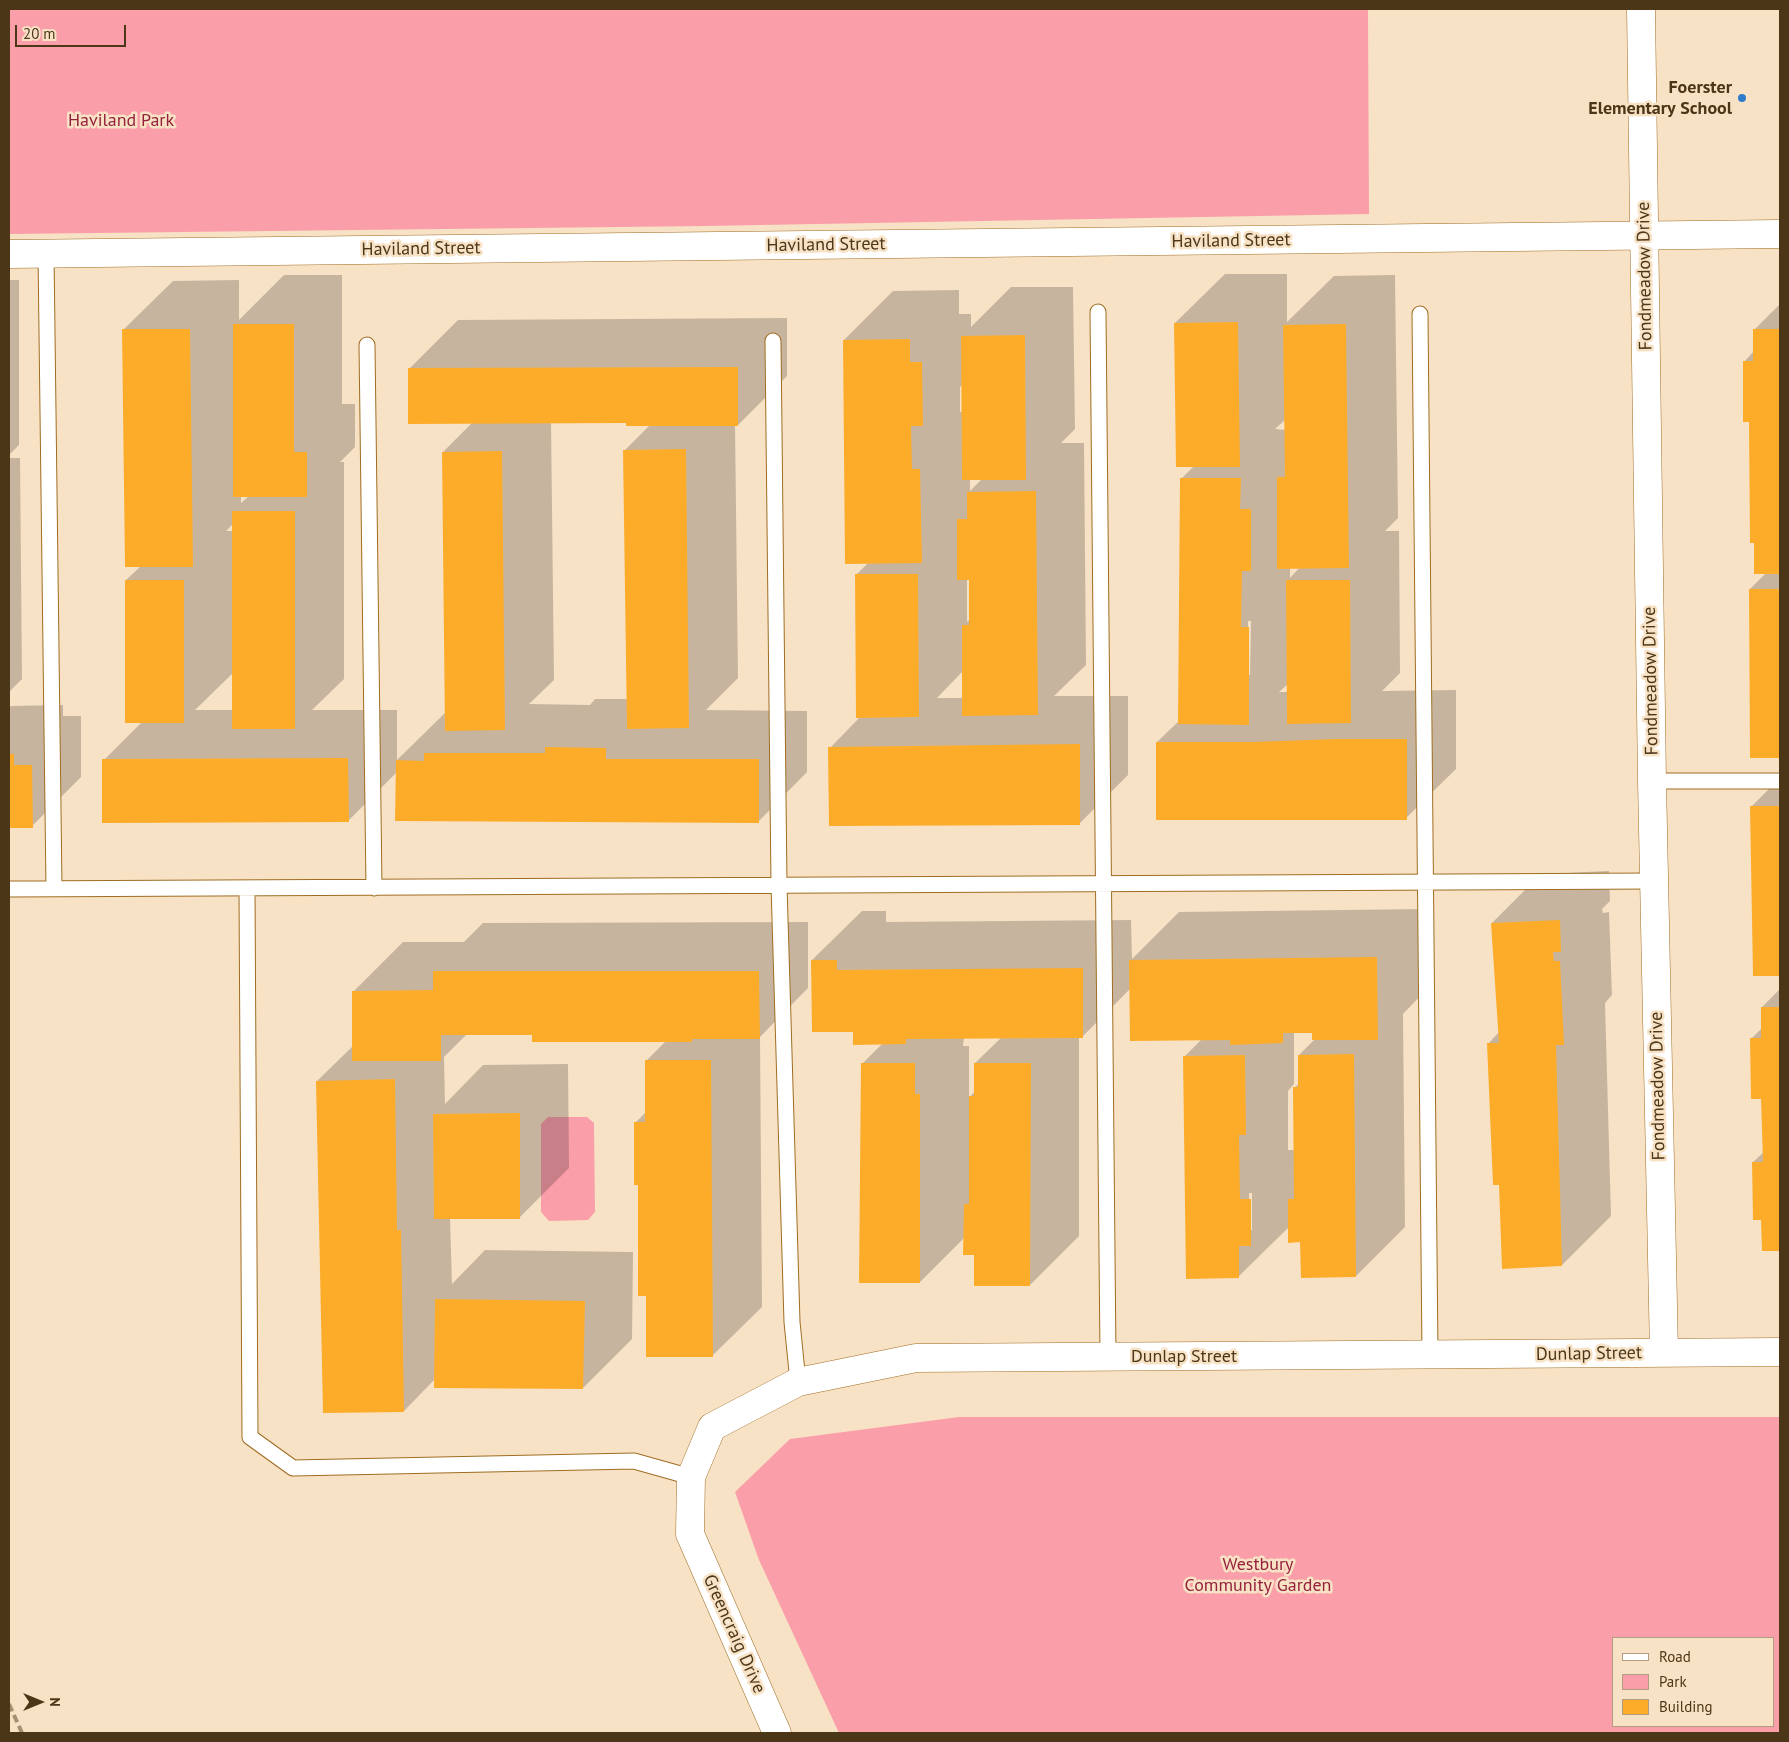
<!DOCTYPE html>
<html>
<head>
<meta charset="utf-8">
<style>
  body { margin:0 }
  #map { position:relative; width:1789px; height:1742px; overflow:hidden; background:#f8e2c6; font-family:"PT Sans",sans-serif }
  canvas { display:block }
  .frame { position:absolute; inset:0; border:10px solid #4c3618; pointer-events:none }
  .legend { position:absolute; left:1612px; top:1637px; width:162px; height:90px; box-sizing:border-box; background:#f8e2c6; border:1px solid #b39d80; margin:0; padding:6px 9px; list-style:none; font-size:15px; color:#4c3618 }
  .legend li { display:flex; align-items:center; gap:10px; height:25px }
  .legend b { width:25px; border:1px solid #b39d80 }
  .north { position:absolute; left:15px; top:1677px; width:50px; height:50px; -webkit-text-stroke:4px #f8e2c6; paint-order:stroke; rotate:90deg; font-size:14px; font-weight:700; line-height:20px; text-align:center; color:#4c3618 }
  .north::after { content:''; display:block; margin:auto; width:18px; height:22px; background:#4c3618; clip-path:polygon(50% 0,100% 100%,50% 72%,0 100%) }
  .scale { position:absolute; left:15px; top:25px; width:111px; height:22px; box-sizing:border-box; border:2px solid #4c3618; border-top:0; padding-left:6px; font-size:15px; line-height:18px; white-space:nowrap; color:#4c3618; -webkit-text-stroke:4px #f8e2c6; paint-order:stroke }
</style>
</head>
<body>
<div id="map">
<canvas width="1789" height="1742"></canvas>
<div class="frame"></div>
<ul class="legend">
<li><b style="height:6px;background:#fff"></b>Road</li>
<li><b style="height:14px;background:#fa9fa9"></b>Park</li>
<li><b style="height:14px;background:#fdac2a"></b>Building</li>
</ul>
<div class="north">N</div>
<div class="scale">20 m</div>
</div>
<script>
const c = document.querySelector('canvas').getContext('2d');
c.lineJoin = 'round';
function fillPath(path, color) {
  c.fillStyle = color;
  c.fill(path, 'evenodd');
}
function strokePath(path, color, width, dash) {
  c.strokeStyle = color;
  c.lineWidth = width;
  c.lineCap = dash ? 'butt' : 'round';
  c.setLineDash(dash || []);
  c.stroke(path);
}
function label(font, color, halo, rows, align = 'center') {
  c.font = font + ' "PT Sans",sans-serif';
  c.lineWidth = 5;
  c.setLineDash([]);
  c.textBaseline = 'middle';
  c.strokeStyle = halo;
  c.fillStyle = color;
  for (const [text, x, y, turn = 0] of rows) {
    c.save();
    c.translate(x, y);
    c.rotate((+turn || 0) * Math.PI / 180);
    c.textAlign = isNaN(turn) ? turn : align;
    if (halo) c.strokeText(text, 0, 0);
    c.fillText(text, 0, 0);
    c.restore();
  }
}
fillPath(new Path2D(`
  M 9,9 L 1368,9 L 1369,214 L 706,226 L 9,234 Z
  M 548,1117 L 587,1117 L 594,1123 L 595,1212 L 588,1220 L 549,1221 L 541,1212 L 541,1124 Z
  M 959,1417 L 1780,1417 L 1780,1733 L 839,1733 L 759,1560 L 735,1492 L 790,1439 ZM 1613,1638 L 1773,1638 L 1773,1726 L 1613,1726 Z`), '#fa9fa9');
fillPath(new Path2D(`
  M 1225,274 L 1287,274 L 1287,322 L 1334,276 L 1395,275 L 1398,518 L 1385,531 L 1399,531 L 1400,673 L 1382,691 L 1456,690 L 1456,769 L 1406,818 L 1157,742 L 1180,720 L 1182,478 L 1194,466 L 1175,323 ZM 1286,419 L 1286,430 L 1275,429 ZM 1290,567 L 1300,567 L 1290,578 ZM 1248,621 L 1251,621 L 1250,675 L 1248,675 ZM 1288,684 L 1288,692 L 1279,692 Z
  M 284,275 L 342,275 L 342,404 L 355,404 L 355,447 L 340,462 L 344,462 L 344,679 L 312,710 L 397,710 L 397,760 L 446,712 L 443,452 L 473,422 L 409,369 L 458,320 L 787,318 L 787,376 L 738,425 L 735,425 L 738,678 L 706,710 L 807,711 L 807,772 L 758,822 L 397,772 L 348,821 L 104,760 L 142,722 L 126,580 L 141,566 L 123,330 L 173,281 L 239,280 L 239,320 ZM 627,421 L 650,425 L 624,451 L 628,699 L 595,699 L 590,705 L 529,704 L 554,680 L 551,422 ZM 241,496 L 249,496 L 241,503 ZM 233,524 L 233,531 L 226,531 ZM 233,673 L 233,710 L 195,710 Z
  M 9,280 L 19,280 L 19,445 L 9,455 Z
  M 1011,287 L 1073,287 L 1075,429 L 1061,443 L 1084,443 L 1086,665 L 1054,696 L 1128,696 L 1128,775 L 1079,824 L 830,748 L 861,716 L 856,575 L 869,562 L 844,340 L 893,291 L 959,290 L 959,314 L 971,314 L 971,327 ZM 962,385 L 963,412 L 960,412 L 960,387 ZM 970,479 L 982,479 L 970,491 ZM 967,579 L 970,579 L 970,619 L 967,622 ZM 963,671 L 964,698 L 937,698 Z
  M 1780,304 L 1780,756 L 1751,757 L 1750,589 L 1767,572 L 1744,362 L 1754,351 L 1754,330 Z
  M 9,458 L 20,458 L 22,679 L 9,692 Z
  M 63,705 L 63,716 L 81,716 L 81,777 L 32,826 L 9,827 L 9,708 L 11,706 Z
  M 1780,778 L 1780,974 L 1754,975 L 1751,807 Z
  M 1609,871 L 1610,901 L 1602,909 L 1603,913 L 1609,912 L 1612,995 L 1605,1003 L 1611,1216 L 1562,1265 L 1488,1044 L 1499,1032 L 1492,923 L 1541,874 Z
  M 1426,909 L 1427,989 L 1403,1014 L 1405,1227 L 1356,1276 L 1301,1241 L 1290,1226 L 1238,1277 L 1185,1056 L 1202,1039 L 1131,988 L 1083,1036 L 1079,1036 L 1079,1236 L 1030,1285 L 975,1254 L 964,1238 L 920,1282 L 862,1064 L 883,1043 L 854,1030 L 812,960 L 862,911 L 886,911 L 886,922 L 1131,920 L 1132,959 L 1179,912 ZM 1313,1031 L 1315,1039 L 1299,1055 L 1299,1083 L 1295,1088 L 1295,1150 L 1288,1150 L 1288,1091 L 1294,1084 L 1294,1032 ZM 964,1037 L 1002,1037 L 975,1063 L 975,1091 L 969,1098 L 969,1046 L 963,1046 ZM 1249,1193 L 1252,1193 L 1252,1230 L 1250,1230 Z
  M 808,922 L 808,988 L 760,1037 L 762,1307 L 712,1356 L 648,1295 L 635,1123 L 646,1112 L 646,1061 L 666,1041 L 533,1034 L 467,1034 L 444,1057 L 445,1104 L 483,1065 L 568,1064 L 569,1168 L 520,1217 L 450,1218 L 452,1284 L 485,1250 L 633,1252 L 632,1339 L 583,1388 L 435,1379 L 404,1411 L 317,1081 L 354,1045 L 354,991 L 403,942 L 464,942 L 483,923 Z
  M 1780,989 L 1780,1250 L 1763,1250 L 1762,1219 L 1753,1162 L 1764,1152 L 1762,1098 L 1751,1039 L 1762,1028 L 1762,1007 Z`), '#0003');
fillPath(new Path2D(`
  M 1238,322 L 1240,467 L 1176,467 L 1174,323 Z
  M 233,324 L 294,324 L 294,452 L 307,452 L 307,497 L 233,497 Z
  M 1346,324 L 1349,568 L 1277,569 L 1277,477 L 1285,477 L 1283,325 Z
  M 122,329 L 190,329 L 193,567 L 125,567 Z
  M 1753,329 L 1780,329 L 1780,574 L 1754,574 L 1754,543 L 1750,543 L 1749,422 L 1743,422 L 1743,361 L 1753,361 Z
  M 1025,335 L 1026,480 L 962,480 L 961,336 Z
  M 910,339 L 910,362 L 922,362 L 923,426 L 911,426 L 912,469 L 920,469 L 922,563 L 845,564 L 843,340 Z
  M 738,367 L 738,426 L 626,426 L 626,423 L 408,424 L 408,368 Z
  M 686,449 L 689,728 L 627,729 L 623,450 Z
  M 502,451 L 505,730 L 445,731 L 442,452 Z
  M 1180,478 L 1241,478 L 1240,509 L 1251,509 L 1251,571 L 1242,571 L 1241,627 L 1249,627 L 1249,725 L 1178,724 Z
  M 1036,491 L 1038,715 L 962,716 L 962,625 L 969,625 L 969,580 L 957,580 L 957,519 L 967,519 L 967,492 Z
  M 232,511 L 295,511 L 295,729 L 232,729 Z
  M 855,574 L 918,574 L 919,717 L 856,718 Z
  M 125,580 L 184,580 L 184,723 L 125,723 Z
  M 1286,580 L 1350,580 L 1351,723 L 1287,724 Z
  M 1749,589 L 1780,589 L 1780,758 L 1750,758 Z
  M 1336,739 L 1407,739 L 1407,820 L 1156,820 L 1156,742 L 1254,742 Z
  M 1080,744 L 1080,825 L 829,826 L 828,747 Z
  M 545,747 L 606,748 L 606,759 L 759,759 L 759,823 L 395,821 L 396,760 L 424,761 L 424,753 L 545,753 Z
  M 9,754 L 14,754 L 14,765 L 32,765 L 33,828 L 9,828 Z
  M 348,758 L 349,822 L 102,823 L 102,759 Z
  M 1750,806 L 1780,806 L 1780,976 L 1753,976 Z
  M 1560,920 L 1561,952 L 1553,952 L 1554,961 L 1560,961 L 1564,1045 L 1556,1045 L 1562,1266 L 1502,1269 L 1499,1185 L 1493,1185 L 1487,1043 L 1499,1043 L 1491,923 Z
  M 1377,957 L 1378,1040 L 1312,1040 L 1312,1033 L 1283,1033 L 1283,1043 L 1230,1045 L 1230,1040 L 1130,1041 L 1129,960 Z
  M 811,960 L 837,960 L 837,970 L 1083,968 L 1083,1038 L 906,1039 L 906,1044 L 853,1045 L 853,1032 L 812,1032 Z
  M 433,971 L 759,971 L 760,1039 L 692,1039 L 692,1042 L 532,1042 L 532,1035 L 441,1035 L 441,1061 L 352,1061 L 352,991 L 433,990 Z
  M 1761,1007 L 1780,1007 L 1780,1251 L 1762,1251 L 1761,1220 L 1753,1220 L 1752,1162 L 1763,1162 L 1761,1099 L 1751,1099 L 1750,1038 L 1761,1038 Z
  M 1354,1054 L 1356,1277 L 1301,1278 L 1300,1242 L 1288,1243 L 1288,1199 L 1294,1199 L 1293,1087 L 1298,1087 L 1298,1055 Z
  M 1245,1055 L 1246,1135 L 1239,1135 L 1240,1199 L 1251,1199 L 1251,1246 L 1239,1246 L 1239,1278 L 1186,1279 L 1183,1056 Z
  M 645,1060 L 711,1060 L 713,1357 L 646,1357 L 646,1296 L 638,1296 L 638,1185 L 634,1185 L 634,1122 L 645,1122 Z
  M 861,1063 L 915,1063 L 915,1094 L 920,1094 L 920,1283 L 859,1283 Z
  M 974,1063 L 1031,1063 L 1030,1286 L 974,1286 L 974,1255 L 963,1255 L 964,1204 L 969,1204 L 969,1096 L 974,1096 Z
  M 395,1079 L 397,1230 L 401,1230 L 404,1412 L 323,1413 L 316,1081 Z
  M 520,1113 L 520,1219 L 434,1219 L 433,1114 Z
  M 435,1299 L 585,1301 L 583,1389 L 434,1388 Z`), '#fdac2a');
const service = new Path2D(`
  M 46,253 L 54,889
  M 1098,312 L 1108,1357
  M 1420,314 L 1430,1355
  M 773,341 L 779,885 L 792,1322 L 798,1382
  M 367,345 L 374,888
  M 1652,781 L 1780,781
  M 247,888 L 250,1437 L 293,1468 L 634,1461 L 691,1477
  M 9,889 L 1654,881`);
const minor = new Path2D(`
  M 1641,9 L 1652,781 L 1664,1353
  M 9,254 L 1780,234
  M 777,1733 L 690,1534 L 691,1477 L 712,1427 L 798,1382 L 916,1358 L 1780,1352`);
strokePath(service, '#9f6d22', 17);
strokePath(minor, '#9f6d22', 29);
strokePath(service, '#fff', 15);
strokePath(minor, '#fff', 28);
strokePath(new Path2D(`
  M 9,1704 L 22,1733`), '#a69073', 4, [8, 4]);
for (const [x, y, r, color] of [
  [1742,98,5,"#307ccc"]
]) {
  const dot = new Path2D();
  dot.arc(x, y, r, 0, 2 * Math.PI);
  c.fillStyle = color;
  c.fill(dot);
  strokePath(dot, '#f8e2c6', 2);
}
label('bold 18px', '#4c3618', '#f8e2c6', [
  ["Foerster",1732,88],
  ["Elementary School",1732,109]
], 'right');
label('18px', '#96213c', '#f8e2c6', [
  ["Haviland Park",121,121],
  ["Westbury",1258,1565],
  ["Community Garden",1258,1586]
]);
label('18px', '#4c3618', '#f8e2c6', [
  ["Haviland Street",1231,241,-1],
  ["Haviland Street",826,245,-1],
  ["Haviland Street",421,249,-1],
  ["Fondmeadow Drive",1645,276,-91],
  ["Fondmeadow Drive",1651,681,-91],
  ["Fondmeadow Drive",1658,1086,-91],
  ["Dunlap Street",1589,1354,-1],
  ["Dunlap Street",1184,1357],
  ["Greencraig Drive",734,1634,66]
]);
</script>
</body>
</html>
